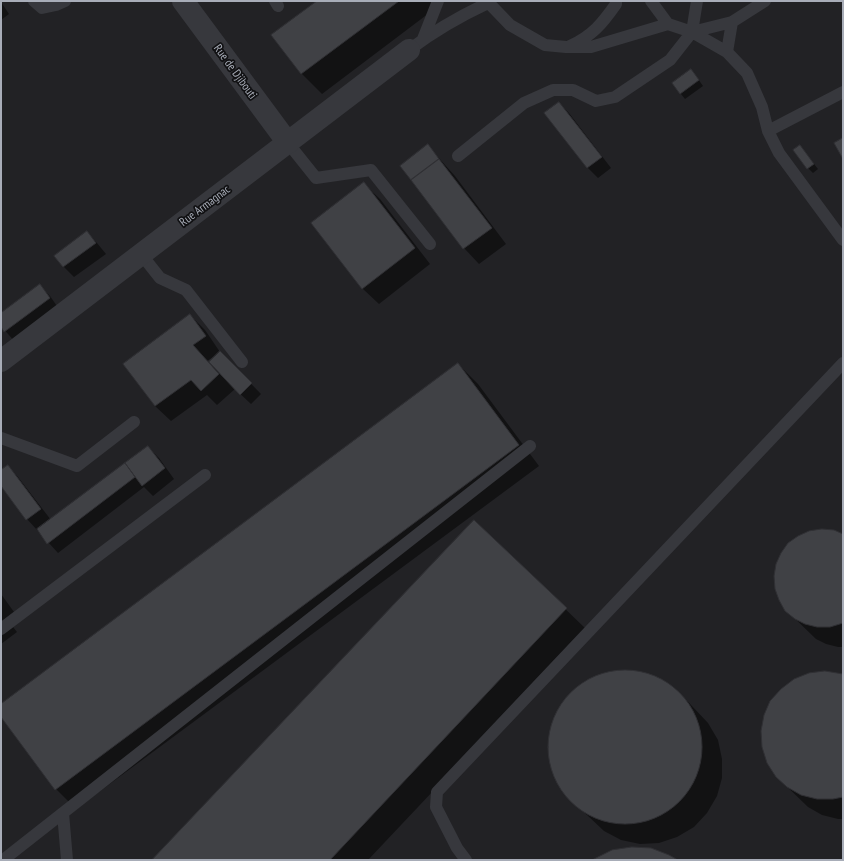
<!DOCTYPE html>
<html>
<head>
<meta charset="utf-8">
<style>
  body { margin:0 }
  #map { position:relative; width:844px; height:861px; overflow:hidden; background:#161618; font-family:"PT Sans Narrow",sans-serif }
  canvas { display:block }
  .frame { position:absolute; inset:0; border:2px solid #a8adb8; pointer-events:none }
</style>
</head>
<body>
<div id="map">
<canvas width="844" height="861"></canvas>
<div class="frame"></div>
</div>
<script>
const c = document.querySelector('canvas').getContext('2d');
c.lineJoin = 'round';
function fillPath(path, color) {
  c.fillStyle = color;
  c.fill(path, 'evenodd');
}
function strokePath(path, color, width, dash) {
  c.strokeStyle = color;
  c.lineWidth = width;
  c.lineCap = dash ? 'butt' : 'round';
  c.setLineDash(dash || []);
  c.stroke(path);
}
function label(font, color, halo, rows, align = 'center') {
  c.font = font + ' "PT Sans Narrow",sans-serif';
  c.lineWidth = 3.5;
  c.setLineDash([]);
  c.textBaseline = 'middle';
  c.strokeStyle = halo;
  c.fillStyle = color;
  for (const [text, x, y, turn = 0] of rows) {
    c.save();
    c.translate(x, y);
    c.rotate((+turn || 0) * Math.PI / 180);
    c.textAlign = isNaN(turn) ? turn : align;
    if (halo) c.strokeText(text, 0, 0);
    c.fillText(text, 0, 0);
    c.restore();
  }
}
fillPath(new Path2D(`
  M 1,1 L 843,1 L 843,860 L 1,860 Z`), '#222225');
fillPath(new Path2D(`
  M 318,1 L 445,1 L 322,94 L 302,74 L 273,35 Z
  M 1,2 L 9,14 L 1,20 Z
  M 696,76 L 703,86 L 685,99 L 673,84 Z
  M 559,103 L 569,113 L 611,168 L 598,178 L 587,167 Z
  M 428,146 L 455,176 L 506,244 L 479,264 L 464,248 L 402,166 Z
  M 800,146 L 818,169 L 813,173 L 808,168 Z
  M 364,184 L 380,199 L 430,264 L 379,304 L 363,289 L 313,223 Z
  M 87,232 L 97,243 L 106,254 L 74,277 L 64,267 L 56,256 Z
  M 40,286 L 50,296 L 59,309 L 15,342 L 1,326 L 1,315 Z
  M 190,315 L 205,330 L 220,352 L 261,394 L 251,404 L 235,389 L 217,405 L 207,395 L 171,421 L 155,406 ZM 215,356 L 216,356 L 209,363 L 207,361 Z
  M 458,364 L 478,384 L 539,466 L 76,809 L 56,789 L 1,715 L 1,705 Z
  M 148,447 L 159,458 L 174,479 L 153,496 L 144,487 L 58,553 L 27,519 L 1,484 L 1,471 L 8,466 L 18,477 L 51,520 Z
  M 474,521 L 586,629 L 368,860 L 154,860 Z
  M 843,535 L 843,647 L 838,647 L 826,644 L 816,639 L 786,610 Z
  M 1,594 L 14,612 L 6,618 L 17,632 L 1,644 Z
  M 622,670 L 641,672 L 659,678 L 675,688 L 708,723 L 718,740 L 722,759 L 722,778 L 717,796 L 707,813 L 694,827 L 677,837 L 659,843 L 640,844 L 621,840 L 604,831 L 569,798 L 558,782 L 551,764 L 549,745 L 552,727 L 559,709 L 570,693 L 585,681 L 603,673 Z
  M 843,675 L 843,819 L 838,819 L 822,815 L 808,807 L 776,776 Z`), '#0007');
const building = new Path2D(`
  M 317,1 L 399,1 L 301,74 L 271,35 Z
  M 691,69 L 699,80 L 680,94 L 672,83 Z
  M 559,102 L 602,157 L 587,168 L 544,113 Z
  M 843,138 L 843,159 L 834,143 Z
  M 428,144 L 439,159 L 411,180 L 400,166 Z
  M 800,145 L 814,164 L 807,169 L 793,150 Z
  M 439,159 L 492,228 L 463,249 L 411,180 Z
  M 364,182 L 415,248 L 362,289 L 311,223 Z
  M 87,231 L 96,243 L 63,267 L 54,256 Z
  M 40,284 L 50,298 L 4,332 L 1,327 L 1,313 Z
  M 190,314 L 206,336 L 193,345 L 219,374 L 201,391 L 191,380 L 155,406 L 123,364 Z
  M 220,351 L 252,383 L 240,395 L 209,362 Z
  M 458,363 L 519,445 L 55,790 L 1,717 L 1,704 Z
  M 148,446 L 165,468 L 142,486 L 125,463 Z
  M 125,463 L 135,477 L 47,544 L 37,529 Z
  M 8,465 L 41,509 L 26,520 L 1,486 L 1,470 Z
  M 474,520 L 567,608 L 330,860 L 152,860 Z
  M 822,529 L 834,530 L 843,534 L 843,623 L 830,627 L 817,627 L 805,624 L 795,619 L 785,611 L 779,600 L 775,589 L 774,576 L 776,564 L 781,553 L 788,543 L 798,536 L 809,531 Z
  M548 747a77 77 0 1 1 154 0a77 77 0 1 1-154 0Z
  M 825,671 L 843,674 L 843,797 L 833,799 L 817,799 L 801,795 L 787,787 L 776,777 L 767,763 L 762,747 L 761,731 L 764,715 L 770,701 L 781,689 L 794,679 L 809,673 Z
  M 632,847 L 651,848 L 669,855 L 678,860 L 592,860 L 612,850 Z`);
fillPath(building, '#404145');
strokePath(building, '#303034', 1);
strokePath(new Path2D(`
  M 34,1 L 42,8 L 56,5 L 65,1
  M 275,1 L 278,6
  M 487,1 L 510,25 L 545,45 L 566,47 L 591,47 L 668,24 L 692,32 L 727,52
  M 651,1 L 668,24
  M 732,22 L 727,52 L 747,73 L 762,107 L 768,131 L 779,153 L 843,240
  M 692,32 L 732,22 L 765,1
  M 423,39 L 438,1
  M 570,46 C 592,36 602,24 616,4 L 616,1
  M 409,50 C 434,31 460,16 488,3 L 488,1
  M 768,131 L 843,92
  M 288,143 L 316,178 L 371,170 L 430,244
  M 458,156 L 524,103 L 553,90 L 573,90 L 596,101 L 615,97 L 670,60 L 692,32 L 697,1
  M 141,254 L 160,278 L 186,290 L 242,362
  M 1,438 L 77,466 L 134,422
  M 1,629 L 205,475
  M 63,813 L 67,860
  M 3,860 L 530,446
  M 466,860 L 457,848 L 436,807 L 437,792 L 843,363`), '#37383d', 12);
strokePath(new Path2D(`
  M 183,1 L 288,143
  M 1,361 L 409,50`), '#37383d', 22);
label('12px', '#a8adb8', '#111113', [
  ["Rue de Djibouti",235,72,54],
  ["Rue Armagnac",205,206,-37]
]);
</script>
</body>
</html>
